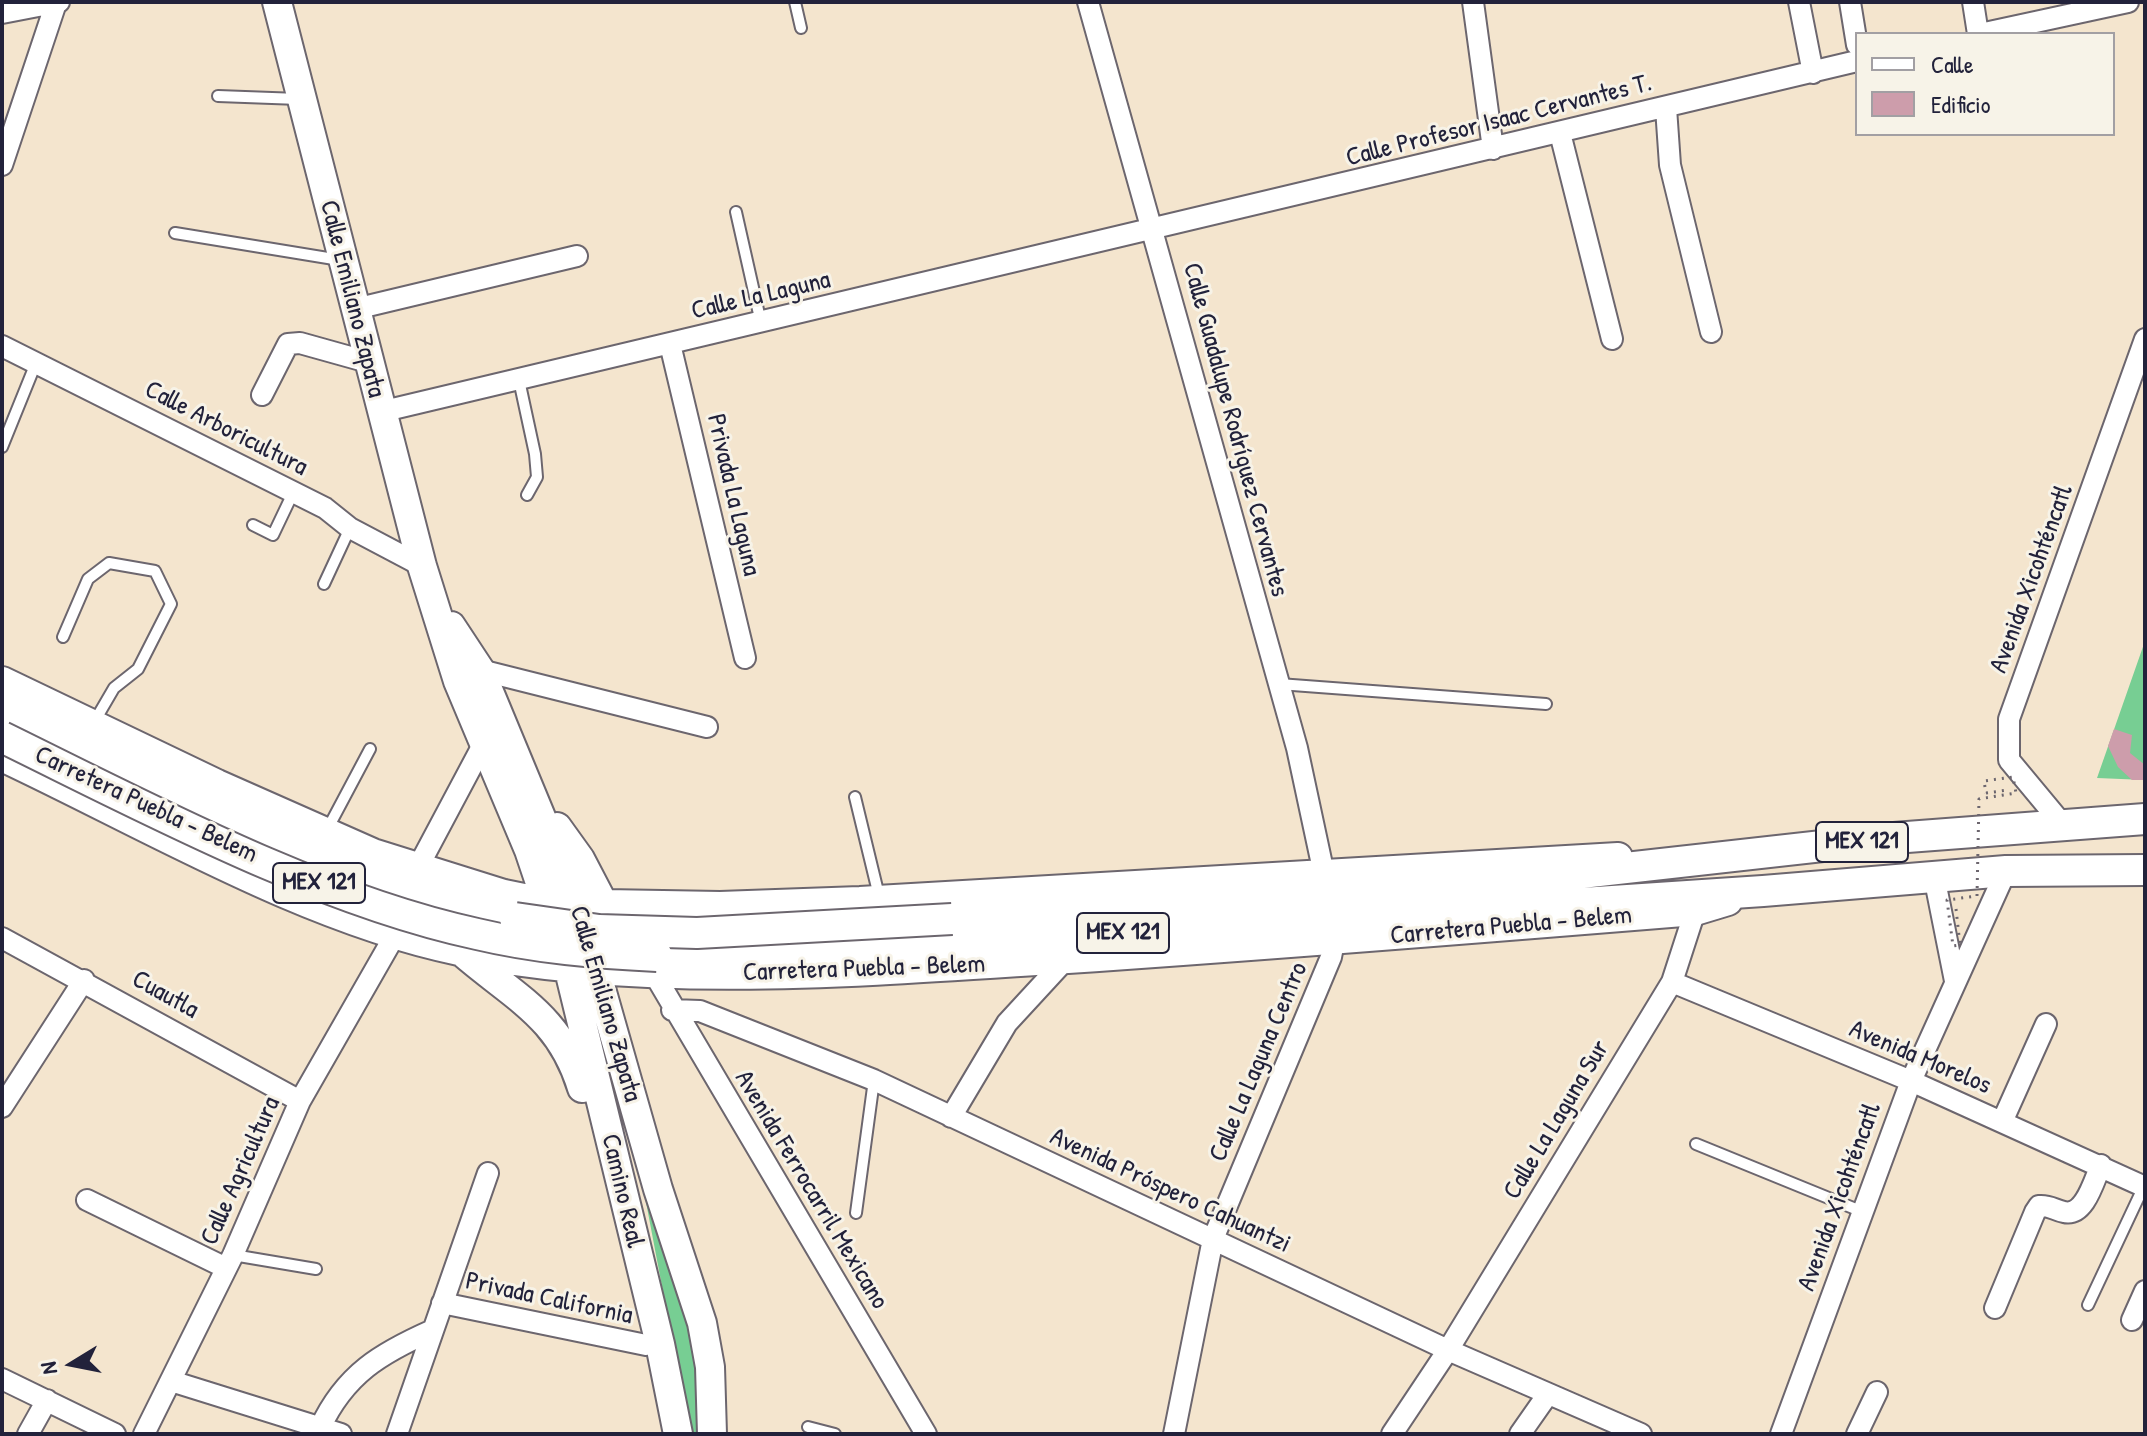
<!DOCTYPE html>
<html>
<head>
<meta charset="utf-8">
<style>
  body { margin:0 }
  #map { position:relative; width:2147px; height:1436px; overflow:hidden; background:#f4e5ce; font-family:"Patrick Hand",sans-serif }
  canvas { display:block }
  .frame { position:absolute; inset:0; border:4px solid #22223b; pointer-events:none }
  .legend { position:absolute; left:1855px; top:32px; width:260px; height:104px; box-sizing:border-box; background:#f7f3e8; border:2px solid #a29fa3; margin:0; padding:10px 14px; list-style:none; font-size:24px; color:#22223b }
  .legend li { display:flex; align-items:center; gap:16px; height:40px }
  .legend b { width:40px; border:2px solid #a29fa3 }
  .north { position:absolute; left:32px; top:1324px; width:80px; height:80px; -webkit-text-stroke:6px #f7f3e8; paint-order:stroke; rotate:260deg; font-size:22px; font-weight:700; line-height:32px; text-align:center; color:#22223b }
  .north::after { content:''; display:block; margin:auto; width:28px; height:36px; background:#22223b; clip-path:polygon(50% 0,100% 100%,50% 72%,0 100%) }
</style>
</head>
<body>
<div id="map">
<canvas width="2147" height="1436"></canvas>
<div class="frame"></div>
<ul class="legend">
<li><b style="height:10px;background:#fff"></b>Calle</li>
<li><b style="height:22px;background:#cd9dab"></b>Edificio</li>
</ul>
<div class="north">N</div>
</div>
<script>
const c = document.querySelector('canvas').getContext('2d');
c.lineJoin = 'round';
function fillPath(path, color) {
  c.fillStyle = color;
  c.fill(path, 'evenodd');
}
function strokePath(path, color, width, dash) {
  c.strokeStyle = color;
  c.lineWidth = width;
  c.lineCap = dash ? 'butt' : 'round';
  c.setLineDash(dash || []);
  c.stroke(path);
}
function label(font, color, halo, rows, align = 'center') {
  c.font = font + ' "Patrick Hand",sans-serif';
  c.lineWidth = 6;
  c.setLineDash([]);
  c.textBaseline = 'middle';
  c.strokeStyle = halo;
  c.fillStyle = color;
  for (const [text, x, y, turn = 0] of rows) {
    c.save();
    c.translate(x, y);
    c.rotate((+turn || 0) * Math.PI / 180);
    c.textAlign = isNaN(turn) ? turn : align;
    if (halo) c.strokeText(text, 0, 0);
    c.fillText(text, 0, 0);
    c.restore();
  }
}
fillPath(new Path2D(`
  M 2145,641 L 2145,780 L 2097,778 Z
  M 638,1160 L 691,1317 L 702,1434 L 690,1434 Z`), '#77ce93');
fillPath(new Path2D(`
  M 2114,729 L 2132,735 L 2130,753 L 2145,765 L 2145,780 L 2132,780 L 2118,767 L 2108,746 Z`), '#cd9dab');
const lane = new Path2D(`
  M 795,2 L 801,28
  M 218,96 L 299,99
  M 736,212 L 761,323
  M 175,233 L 340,260
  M 519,380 L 535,454 L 537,477 L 527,495
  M 2,447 L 36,363
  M 253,525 L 273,535 L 293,493
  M 324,584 L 350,528
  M 63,637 L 88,579 L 109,563 L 155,571 L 171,604 L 138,669 L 114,688 L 93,724
  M 1279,684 L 1546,704
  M 855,797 L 880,900
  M 327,830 L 370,749
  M 1696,1144 L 1863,1212
  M 856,1213 L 874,1080
  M 233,1255 L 316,1269
  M 2088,1305 L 2144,1186
  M 808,1427 L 835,1434`);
const street = new Path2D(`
  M 1088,2 L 1297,748 L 1324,874
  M 1473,2 L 1493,149
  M 1799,2 L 1813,73
  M 1850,2 L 1857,45
  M 1973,2 L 1978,34
  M 2,13 L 59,2
  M 1980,34 L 2128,2
  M 1666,108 L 1670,165 L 1711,332
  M 1560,133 L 1612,339
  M 2,165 L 56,3
  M 355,309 L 577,256
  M 670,344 L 745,658
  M 2,346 L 325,508 L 350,528 L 422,566
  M 262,395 L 288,344 L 300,343 L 368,362
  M 380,412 L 1857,61
  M 480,670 L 707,727
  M 2063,825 L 2009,760 L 2009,719 L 2145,339
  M 417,869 L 484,743
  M 1934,876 L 1955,981
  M 2,938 L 300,1101
  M 653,972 L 926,1434
  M 1672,982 L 1911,1081 L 2145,1187
  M 672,1010 L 700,1011 L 874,1080 L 1448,1350 L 1641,1434
  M 2,1107 L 84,980
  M 951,1117 L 1007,1023 L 1066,959
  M 2002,1122 L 2046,1024
  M 87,1200 L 226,1268
  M 442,1303 L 646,1345
  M 1995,1308 L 2035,1212 L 2039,1206 C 2050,1205 2054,1210 2064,1212 C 2085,1217 2094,1180 2101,1165
  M 2132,1320 L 2145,1291
  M 2,1379 L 115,1434
  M 171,1381 L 341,1434
  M 320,1428 C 345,1374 381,1353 433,1330
  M 28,1434 L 47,1400
  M 144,1434 L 233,1255 L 300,1101 L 395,935
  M 397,1434 L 488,1173
  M 1174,1434 L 1213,1239 L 1331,957 L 1334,942
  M 1392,1434 L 1448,1350 L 1672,982 L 1695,911
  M 1520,1434 L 1548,1394
  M 1781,1434 L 1911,1081 L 2006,871
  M 1857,1434 L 1877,1392`);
const secondary = new Path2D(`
  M 277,2 L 422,566 L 458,681 L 529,850 L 568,966 L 660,1344 L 678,1434
  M 451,626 L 480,670 L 577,904 L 658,1189 L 702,1323 L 710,1367 L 712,1434
  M 2,681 L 217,784 L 373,853 L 504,894 L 548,903 L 720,906 L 860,901 L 1618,857
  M 2,757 C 145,824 304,919 459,951 C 648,991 876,971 1068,959 C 1277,945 1486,928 1695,911 L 1728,901
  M 557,827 L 580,859 L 604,905
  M 462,952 C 515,998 560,1016 582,1088`);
const primary = new Path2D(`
  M 2,708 L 320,857 L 418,894 L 515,918
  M 952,919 L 1354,892 L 1581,873 L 1894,838 L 2145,819
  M 657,956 L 731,957 L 951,945 L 1763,891 L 2006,871 L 2145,870`);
strokePath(lane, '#6c666e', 14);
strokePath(street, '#6c666e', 24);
strokePath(secondary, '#6c666e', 32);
strokePath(primary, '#6c666e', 34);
strokePath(new Path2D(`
  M 1986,793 L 2008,790`), '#6c666e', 3, [2, 6]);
strokePath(lane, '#fff', 10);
strokePath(street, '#fff', 20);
strokePath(secondary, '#fff', 28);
strokePath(primary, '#fff', 30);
const primaryBridge = new Path2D(`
  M 2,737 C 147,808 319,900 477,934 C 536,948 596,953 657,956
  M 515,918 L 599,930 L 697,933 L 952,919`);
strokePath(primaryBridge, '#6c666e', 34, []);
strokePath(new Path2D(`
  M 1956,909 L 1960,945 L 1953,946 L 1947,900 L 1977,896 L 1979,799 L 2016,793 L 2013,777 L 1984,781 L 1986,793`), '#6c666e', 3, [2, 6]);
strokePath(primaryBridge, '#fff', 30);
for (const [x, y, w] of [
  [1862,842,92],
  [319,883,92],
  [1123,933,92]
]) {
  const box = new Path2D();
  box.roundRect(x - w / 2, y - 20, w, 40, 6);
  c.fillStyle = '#f7f3e8';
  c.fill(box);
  strokePath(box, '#22223b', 2);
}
label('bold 24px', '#22223b', null, [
  ["MEX 121",1862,842],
  ["MEX 121",319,883],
  ["MEX 121",1123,933]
]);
label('26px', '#22223b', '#f7f3e8', [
  ["Calle Profesor Isaac Cervantes T.",1499,121,-14],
  ["Calle La Laguna",761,296,-13],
  ["Calle Emiliano Zapata",352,299,76],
  ["Calle Arboricultura",226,429,27],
  ["Calle Guadalupe Rodríguez Cervantes",1235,430,75],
  ["Privada La Laguna",733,495,77],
  ["Avenida Xicohténcatl",2032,579,-70],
  ["Carretera Puebla - Belem",146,805,25],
  ["Carretera Puebla - Belem",1511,926,-5],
  ["Carretera Puebla - Belem",864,969,-2],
  ["Cuautla",165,995,29],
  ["Calle Emiliano Zapata",605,1004,74],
  ["Avenida Morelos",1920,1058,23],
  ["Calle La Laguna Centro",1259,1062,-67],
  ["Calle La Laguna Sur",1557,1120,-59],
  ["Calle Agricultura",241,1171,-66],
  ["Avenida Ferrocarril Mexicano",811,1190,59],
  ["Camino Real",622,1191,77],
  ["Avenida Próspero Cahuantzi",1170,1191,25],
  ["Avenida Xicohténcatl",1840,1197,-70],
  ["Privada California",549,1299,12]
]);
</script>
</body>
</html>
